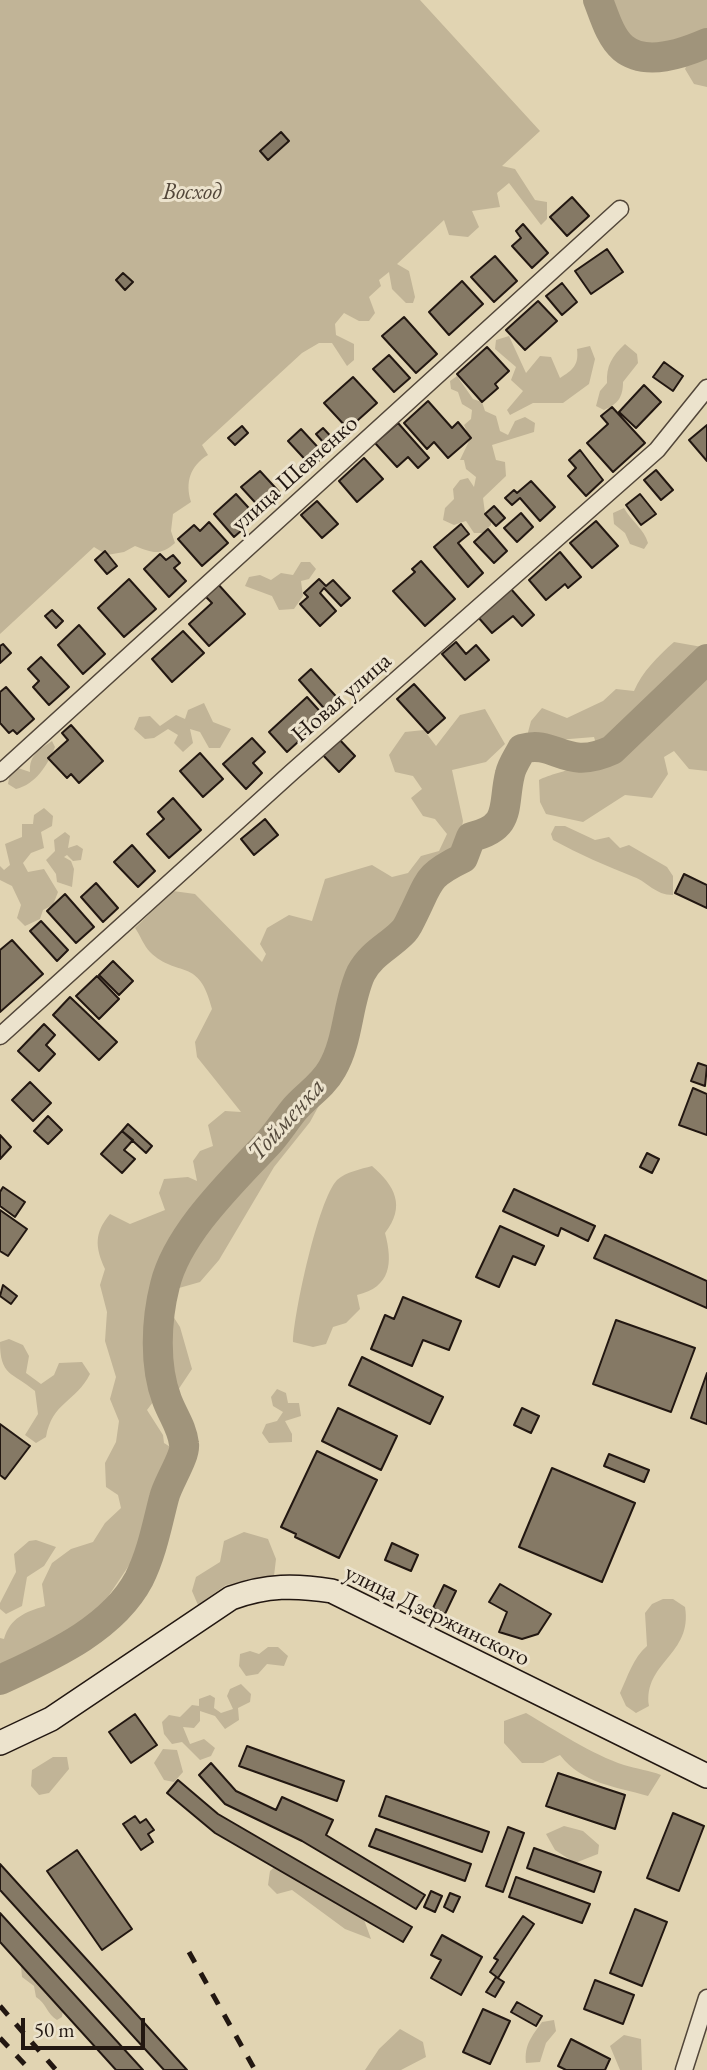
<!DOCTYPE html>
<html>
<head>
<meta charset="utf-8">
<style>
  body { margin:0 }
  #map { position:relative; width:707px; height:2070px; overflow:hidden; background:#e1d4b2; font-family:"EB Garamond",serif }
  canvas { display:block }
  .scale { position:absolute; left:21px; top:2018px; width:124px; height:32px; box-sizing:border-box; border:4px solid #221711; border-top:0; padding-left:9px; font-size:21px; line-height:24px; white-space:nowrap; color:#221711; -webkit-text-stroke:5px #ece3cd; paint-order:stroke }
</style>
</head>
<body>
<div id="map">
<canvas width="707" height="2070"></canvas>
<div class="scale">50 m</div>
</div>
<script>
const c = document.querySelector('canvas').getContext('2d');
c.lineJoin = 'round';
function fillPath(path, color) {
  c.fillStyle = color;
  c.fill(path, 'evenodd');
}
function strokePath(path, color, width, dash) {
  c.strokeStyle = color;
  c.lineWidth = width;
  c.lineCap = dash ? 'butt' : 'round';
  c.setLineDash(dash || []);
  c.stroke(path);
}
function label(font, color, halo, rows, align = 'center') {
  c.font = font + ' "EB Garamond",serif';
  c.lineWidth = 6;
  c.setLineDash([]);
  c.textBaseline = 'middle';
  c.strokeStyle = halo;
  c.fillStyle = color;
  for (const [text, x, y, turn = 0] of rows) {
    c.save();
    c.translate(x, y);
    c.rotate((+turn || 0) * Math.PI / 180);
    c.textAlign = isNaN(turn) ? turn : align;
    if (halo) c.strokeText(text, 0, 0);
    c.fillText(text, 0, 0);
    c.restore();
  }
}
fillPath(new Path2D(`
  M 0,0 L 420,0 L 540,131 L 502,166 L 515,169 L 535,200 L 547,202 L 547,219 L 541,225 L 509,183 L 497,193 L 500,207 L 472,211 L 479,227 L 468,237 L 449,235 L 444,220 L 397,264 L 409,271 L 415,297 L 413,303 L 406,303 L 392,289 L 389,272 L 379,280 L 381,286 L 369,297 L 375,313 L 369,321 L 359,321 L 344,313 L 335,324 L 336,335 L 354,344 L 354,360 L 347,366 L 332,343 L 319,343 L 302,353 L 202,445 L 208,455 C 190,466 185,482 191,502 L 173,514 L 171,531 L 175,543 C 160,556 153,553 135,546 L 124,552 L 107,555 L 94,547 L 0,634 Z
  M 605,0 L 707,0 L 707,31 C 653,51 630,62 605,0 Z
  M 707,48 L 707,87 L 694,84 L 685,69 L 690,59 Z
  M 509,336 L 526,373 L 540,356 L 551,357 L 560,378 C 573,370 579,365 577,349 L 590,346 L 595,359 L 589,384 L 563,403 L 533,403 L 510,415 L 507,410 L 523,391 L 511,380 L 516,367 L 495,349 L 496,340 Z
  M 625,344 L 637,354 L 638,363 L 623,382 C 623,397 618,404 604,410 L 596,406 L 600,391 L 607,383 C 606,366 612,356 625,344 Z
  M 457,376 L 473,399 L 482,402 L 485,411 L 496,416 L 500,431 L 508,435 L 515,421 L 525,417 L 535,423 L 534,432 L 492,445 L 496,460 L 505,462 L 506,476 L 483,498 L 485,513 L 491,517 L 491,525 L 483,533 L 474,533 L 466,521 L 454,525 L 443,520 L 445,508 L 454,499 L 453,489 L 460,480 L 468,478 L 474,487 L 476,477 L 466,469 L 464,460 L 460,460 L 470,439 L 464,425 L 471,419 L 472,410 L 462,404 L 458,392 L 451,389 L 450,381 Z
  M 624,508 C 632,522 644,529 648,543 L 644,549 L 630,544 L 625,533 L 614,524 L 613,513 Z
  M 301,562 L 310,562 L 316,569 L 309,579 L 301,581 L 303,596 L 294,609 L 279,610 L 272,596 L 245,586 L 249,577 L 260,575 L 271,580 L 281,573 L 293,575 Z
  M 674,642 L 702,647 L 699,667 L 682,683 L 681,691 L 686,689 L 707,667 L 707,771 L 689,769 L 674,751 L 664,757 L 668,774 L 652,798 L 625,795 L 583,822 L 546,814 L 540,802 L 539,780 C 560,769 605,768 594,737 L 545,741 L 527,736 L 531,721 L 542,708 L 567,718 L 603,701 L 616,689 L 634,691 C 642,672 658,656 674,642 Z
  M 204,703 L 213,722 L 231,729 L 220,748 L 209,748 L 200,732 L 190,729 L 193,743 L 183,752 L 174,743 L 178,735 L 168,729 L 154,738 L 145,739 L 134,729 L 139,717 L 150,716 L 160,726 L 176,715 L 185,719 L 188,710 Z
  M 485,709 L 505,744 L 486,762 L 452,770 L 463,821 L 458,851 L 427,890 L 410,894 L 405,916 L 391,936 L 368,949 L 314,1083 L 322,1100 L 310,1122 L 274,1167 L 219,1260 L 200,1282 L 172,1290 L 167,1297 L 167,1307 L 180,1327 L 192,1369 L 172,1399 L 156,1398 L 147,1410 L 163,1435 L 164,1443 L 172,1448 L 175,1465 L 166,1482 L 158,1525 L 149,1544 L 136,1555 L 95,1616 L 52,1651 L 0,1674 L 0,1638 L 4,1639 C 10,1618 25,1612 45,1606 L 42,1584 L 52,1563 L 71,1549 L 93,1542 L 105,1523 L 121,1508 L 118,1495 L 106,1487 L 105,1463 L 116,1442 L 119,1421 L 110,1399 L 116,1377 L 105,1341 L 107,1312 L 100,1285 L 105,1269 C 95,1247 94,1233 110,1214 L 130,1224 L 165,1210 L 159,1193 L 164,1179 L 188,1177 L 197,1181 L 193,1161 L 200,1151 L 213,1146 L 208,1125 L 225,1111 L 241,1112 L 197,1057 L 195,1042 L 212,1009 C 199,956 178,979 150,952 C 144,946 140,935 135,928 L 173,891 L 195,894 L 262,962 L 266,954 L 260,944 L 267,928 L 289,915 L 312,921 L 325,879 L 372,865 L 392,877 L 408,873 L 421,856 L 439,851 L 447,834 L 435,819 L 423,816 L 411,798 L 422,789 L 413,776 L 395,772 L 389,755 L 405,732 L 424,730 L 436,746 L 460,715 Z
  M 52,741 L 55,747 C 47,766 36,784 16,789 L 8,784 L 10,773 L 18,768 L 30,772 C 29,755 39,750 52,741 Z
  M 44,808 L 53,816 L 52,826 L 41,832 L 44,848 L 31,853 L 23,863 L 28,872 L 44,869 L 58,892 L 53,905 L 43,910 L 40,919 L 25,926 L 17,918 L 21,905 L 12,886 L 0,880 L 0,866 L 4,870 L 10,865 L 5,844 L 22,837 L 22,824 L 33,824 L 34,815 Z
  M 555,826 L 565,826 L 595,840 L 609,837 L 620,848 L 629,845 L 667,867 L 673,876 L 673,895 C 655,895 648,882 634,877 C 606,866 579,854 553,840 L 551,834 Z
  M 65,832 L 70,836 L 68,848 L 77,845 L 83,849 L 81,860 L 73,861 L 67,855 L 64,857 L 71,861 L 74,869 L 72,887 L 57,882 L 56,874 L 46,860 L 55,851 L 54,840 Z
  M 372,1166 C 395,1186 406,1206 385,1233 C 393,1263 391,1287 357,1295 L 360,1309 L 346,1323 L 333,1327 L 326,1344 L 313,1347 L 293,1342 C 294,1313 318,1200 337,1180 C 346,1172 361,1169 372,1166 Z
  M 9,1339 L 23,1345 L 29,1356 L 26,1373 L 41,1384 L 54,1375 L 59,1363 L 82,1362 L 90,1374 C 76,1402 52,1402 46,1437 L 36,1443 L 25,1435 L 38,1414 L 35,1391 C 12,1372 0,1376 0,1342 Z
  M 277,1389 L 286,1393 L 288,1403 L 299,1403 L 301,1416 L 285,1421 L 292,1434 L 292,1442 L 269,1443 L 262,1433 L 266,1424 L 277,1421 L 283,1412 L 273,1406 L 271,1397 Z
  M 244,1532 L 268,1539 L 276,1559 L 274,1576 L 226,1585 L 198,1605 L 192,1591 L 196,1577 L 220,1562 L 224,1541 Z
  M 36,1540 L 56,1547 L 44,1566 L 27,1577 L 22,1606 L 6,1614 L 0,1609 L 0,1603 L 16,1572 L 14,1554 L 29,1541 Z
  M 663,1599 L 673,1599 L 685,1607 C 693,1655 643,1662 649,1706 L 636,1713 L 626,1706 L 620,1693 C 628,1676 633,1658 647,1646 L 645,1613 L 652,1604 Z
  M 268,1647 L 278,1647 L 288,1656 L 284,1666 L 267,1664 L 258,1674 L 246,1676 L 239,1666 L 240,1654 L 250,1651 L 259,1654 Z
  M 241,1684 L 251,1694 L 250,1702 L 238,1708 L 239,1720 L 225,1729 L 215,1716 L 200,1711 L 200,1721 L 194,1728 L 183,1727 L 190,1744 L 204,1739 L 215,1748 L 211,1756 L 200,1760 L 182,1742 L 172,1744 L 164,1734 L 162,1722 L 169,1715 L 180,1717 L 192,1705 L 199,1706 L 199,1699 L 210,1695 L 215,1698 L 214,1708 L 221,1713 L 233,1709 L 227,1696 L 230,1689 Z
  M 526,1713 C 555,1730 593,1755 624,1765 C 636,1769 649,1770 661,1775 L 648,1796 C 614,1786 583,1784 560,1755 L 543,1763 L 522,1763 L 504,1743 L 504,1721 Z
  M 163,1749 L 177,1750 L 183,1772 L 174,1782 L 164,1780 L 154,1763 Z
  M 53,1757 L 67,1757 L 69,1769 L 49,1793 L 39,1795 L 31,1786 L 32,1770 Z
  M 564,1826 L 583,1831 L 599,1845 L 598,1854 L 575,1863 L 555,1850 L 546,1834 Z
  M 277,1865 L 363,1917 L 371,1939 L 345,1929 L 292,1890 L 277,1894 L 268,1885 L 270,1871 Z
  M 21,1966 L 63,2010 L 62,2017 L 57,2020 C 47,2014 46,2003 36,1997 L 34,1986 L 22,1977 Z
  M 554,2020 L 556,2031 L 546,2043 L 540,2062 L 526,2063 C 524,2045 532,2036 542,2022 Z
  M 400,2029 L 423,2042 L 426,2057 L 401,2070 L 365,2070 L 379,2049 Z
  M 624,2035 L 641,2039 L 642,2070 L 620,2070 L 610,2046 Z`), '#c1b497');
strokePath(new Path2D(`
  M 598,0 C 604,15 610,37 623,48 C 646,67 684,53 707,43
  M 0,1680 C 49,1657 112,1630 139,1579 C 152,1553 157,1525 164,1498 C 167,1484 186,1456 184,1444 C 182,1427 173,1416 167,1400 C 154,1366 156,1320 165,1285 C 178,1232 234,1180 270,1141 C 278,1132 285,1121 293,1111 C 305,1096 322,1087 332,1069 C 349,1040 347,1003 361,973 C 371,954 388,947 402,933 C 407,929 410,921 413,915 C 430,881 426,876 463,858 L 471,837 C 513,827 502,806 510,774 C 512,765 518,757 522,749 C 556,739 565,772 612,750 L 707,659`), '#a0947b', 30);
const building = new Path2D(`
  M 281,132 L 289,141 L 268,160 L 260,151 Z
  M 572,197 L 589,216 L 567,236 L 550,217 Z
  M 523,224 L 548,253 L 532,268 L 512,246 L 521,238 L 516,231 Z
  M 607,249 L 623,272 L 591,294 L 575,271 Z
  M 495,256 L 517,281 L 494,302 L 471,277 Z
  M 123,273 L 133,282 L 125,290 L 116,280 Z
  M 462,281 L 483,304 L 449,335 L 429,312 Z
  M 562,283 L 577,302 L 562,315 L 546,296 Z
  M 538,301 L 557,321 L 525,350 L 506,330 Z
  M 404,317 L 437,354 L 416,373 L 382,336 Z
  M 487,347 L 509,371 L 495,384 L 498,388 L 482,402 L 457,374 Z
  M 389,355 L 410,378 L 394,392 L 373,369 Z
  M 664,362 L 683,376 L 673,391 L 653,377 Z
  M 353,377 L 377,403 L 348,429 L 324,403 Z
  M 644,385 L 661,402 L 636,428 L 619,412 Z
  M 428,401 L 452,428 L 458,422 L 471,438 L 448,458 L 434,442 L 427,449 L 404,423 Z
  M 612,407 L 645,443 L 613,472 L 587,443 L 608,424 L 601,416 Z
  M 398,423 L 429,458 L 418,468 L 408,457 L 397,467 L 375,443 Z
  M 707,425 L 707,461 L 689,440 Z
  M 242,426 L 248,433 L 235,445 L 228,438 Z
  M 323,428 L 338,444 L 330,450 L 316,434 Z
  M 301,429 L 325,455 L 312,467 L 288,441 Z
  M 580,450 L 603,480 L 586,496 L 568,476 L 576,468 L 569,460 Z
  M 364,458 L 383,479 L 357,502 L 339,481 Z
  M 656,470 L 673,490 L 661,500 L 644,480 Z
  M 260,471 L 282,495 L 263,511 L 241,487 Z
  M 531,481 L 555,507 L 540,521 L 520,498 L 512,505 L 505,498 L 514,490 L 517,493 Z
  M 236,494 L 257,517 L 234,537 L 214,514 Z
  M 640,494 L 656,514 L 641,525 L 626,505 Z
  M 317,501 L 338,524 L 322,538 L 301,515 Z
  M 494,506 L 505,518 L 496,526 L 485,514 Z
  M 521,513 L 533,527 L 517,542 L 504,528 Z
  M 596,521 L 618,546 L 592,568 L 570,543 Z
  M 209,522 L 228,543 L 202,566 L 178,539 L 194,525 L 200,531 Z
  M 461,524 L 469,534 L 458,543 L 483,573 L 468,587 L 434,547 Z
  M 488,529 L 507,551 L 494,563 L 474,542 Z
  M 105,551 L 117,566 L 107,574 L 95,560 Z
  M 560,552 L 581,577 L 568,588 L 565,584 L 546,600 L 529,580 Z
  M 160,554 L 166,560 L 173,555 L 180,563 L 174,568 L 186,581 L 169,597 L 144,569 Z
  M 421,561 L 455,599 L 425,626 L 393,591 L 415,572 L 412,569 Z
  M 129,579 L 156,609 L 124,637 L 98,608 Z
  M 319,579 L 326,586 L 333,580 L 350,598 L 341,606 L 324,588 L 320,593 L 336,611 L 320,626 L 300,604 L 308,597 L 304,593 Z
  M 217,583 L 245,614 L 209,646 L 189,624 L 212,603 L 204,595 Z
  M 511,589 L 534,615 L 522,626 L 513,616 L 492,633 L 478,617 Z
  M 52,610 L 63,621 L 56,628 L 45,616 Z
  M 79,625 L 105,654 L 83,674 L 58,645 Z
  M 183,631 L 204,653 L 172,682 L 152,659 Z
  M 456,642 L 466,654 L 476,645 L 489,660 L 465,680 L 442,654 Z
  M 3,644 L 11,653 L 0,663 L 0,646 Z
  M 41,657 L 69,687 L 49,705 L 33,687 L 39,681 L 28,669 Z
  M 311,669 L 343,704 L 330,715 L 299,680 Z
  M 414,684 L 445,718 L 428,733 L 397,699 Z
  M 6,687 L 34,719 L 17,734 L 13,730 L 9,733 L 0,723 L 0,692 Z
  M 307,697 L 325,717 L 287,752 L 269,732 Z
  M 71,725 L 103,761 L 79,783 L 71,774 L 67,778 L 48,758 L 68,740 L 62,733 Z
  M 252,738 L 265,752 L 253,763 L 262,773 L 246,789 L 223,764 Z
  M 338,738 L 355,756 L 339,772 L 322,754 Z
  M 200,753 L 223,779 L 203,797 L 180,771 Z
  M 173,798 L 201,830 L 169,858 L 147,834 L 164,819 L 158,812 Z
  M 265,819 L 278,835 L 254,855 L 241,839 Z
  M 132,845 L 155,871 L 138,887 L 114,862 Z
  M 684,874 L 707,885 L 707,908 L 675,893 Z
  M 96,883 L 118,908 L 103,922 L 81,897 Z
  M 65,894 L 94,927 L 76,943 L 47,911 Z
  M 41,921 L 68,950 L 57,961 L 30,931 Z
  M 12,940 L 43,974 L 0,1012 L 0,950 Z
  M 113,961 L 133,981 L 119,995 L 99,975 Z
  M 97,976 L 119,999 L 99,1019 L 76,996 Z
  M 70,997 L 117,1042 L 99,1060 L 53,1015 Z
  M 44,1024 L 55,1035 L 46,1045 L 55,1054 L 39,1071 L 18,1051 Z
  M 698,1063 L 707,1066 L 705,1086 L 691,1081 Z
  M 30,1082 L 51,1103 L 33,1121 L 12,1100 Z
  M 693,1088 L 707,1094 L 707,1135 L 679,1125 Z
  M 48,1116 L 62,1130 L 48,1144 L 34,1131 Z
  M 128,1124 L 152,1146 L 146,1153 L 122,1131 Z
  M 122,1131 L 133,1140 L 124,1150 L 135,1159 L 122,1173 L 101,1154 Z
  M 0,1135 L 11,1147 L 0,1159 Z
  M 647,1153 L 659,1159 L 652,1173 L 640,1167 Z
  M 3,1187 L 25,1202 L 15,1217 L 0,1206 L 0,1192 Z
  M 514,1189 L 595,1226 L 588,1241 L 561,1228 L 558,1236 L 503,1211 Z
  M 0,1210 L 27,1229 L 8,1256 L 0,1251 Z
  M 500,1226 L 544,1246 L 535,1265 L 513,1256 L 499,1287 L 476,1277 Z
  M 605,1235 L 707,1281 L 707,1308 L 594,1258 Z
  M 3,1285 L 17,1296 L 11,1304 L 0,1296 Z
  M 403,1297 L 461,1321 L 449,1350 L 423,1340 L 412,1366 L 371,1349 L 385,1315 L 394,1319 Z
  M 616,1320 L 695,1348 L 671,1412 L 593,1384 Z
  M 362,1357 L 443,1397 L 430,1424 L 349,1385 Z
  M 707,1373 L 707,1424 L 691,1418 Z
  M 338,1408 L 397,1436 L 381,1470 L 322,1441 Z
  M 522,1408 L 539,1416 L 531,1433 L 514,1425 Z
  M 0,1424 L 30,1446 L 5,1479 L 0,1475 Z
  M 317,1451 L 377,1480 L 339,1558 L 295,1537 L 296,1534 L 281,1527 Z
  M 609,1454 L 649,1470 L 644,1482 L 604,1466 Z
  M 552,1468 L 635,1503 L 602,1582 L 519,1547 Z
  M 392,1543 L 418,1555 L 411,1571 L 385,1560 Z
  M 500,1584 L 551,1614 L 538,1634 L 522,1639 L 499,1632 L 507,1612 L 489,1602 Z
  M 444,1585 L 456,1591 L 445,1614 L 433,1608 Z
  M 135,1714 L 157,1745 L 131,1763 L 109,1732 Z
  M 247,1746 L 344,1781 L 337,1801 L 239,1766 Z
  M 211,1763 L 236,1791 L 276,1810 L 282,1797 L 333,1820 L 326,1835 L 425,1895 L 416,1909 L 302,1841 L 225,1804 L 199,1775 Z
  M 558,1773 L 625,1795 L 615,1829 L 546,1806 Z
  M 178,1780 L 218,1814 L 412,1927 L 403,1942 L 215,1833 L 167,1793 Z
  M 386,1796 L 489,1832 L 482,1852 L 379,1816 Z
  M 673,1813 L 704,1826 L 679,1891 L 647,1878 Z
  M 135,1816 L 140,1823 L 146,1819 L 154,1830 L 148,1834 L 153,1842 L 141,1850 L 123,1824 Z
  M 508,1827 L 524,1833 L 503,1892 L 486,1886 Z
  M 376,1829 L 471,1864 L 465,1881 L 369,1846 Z
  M 534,1848 L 601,1872 L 594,1892 L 527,1868 Z
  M 77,1850 L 132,1929 L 102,1950 L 47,1871 Z
  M 0,1864 L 187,2070 L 164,2070 L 0,1890 Z
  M 516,1877 L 590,1904 L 582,1923 L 509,1897 Z
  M 431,1891 L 442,1896 L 435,1912 L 424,1907 Z
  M 450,1893 L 460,1897 L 453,1912 L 444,1907 Z
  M 635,1909 L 667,1922 L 642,1986 L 610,1973 Z
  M 0,1913 L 143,2070 L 116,2070 L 0,1942 Z
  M 523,1916 L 534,1924 L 498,1978 L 490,1972 L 498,1960 L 494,1958 Z
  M 442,1935 L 482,1957 L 461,1995 L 431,1978 L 441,1960 L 431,1955 Z
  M 496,1977 L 504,1982 L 495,1997 L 486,1992 Z
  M 595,1980 L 634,1995 L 623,2024 L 584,2009 Z
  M 517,2002 L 542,2016 L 536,2026 L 511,2012 Z
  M 483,2009 L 510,2021 L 490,2064 L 463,2052 Z
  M 571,2039 L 610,2059 L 605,2070 L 566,2070 L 558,2066 Z`);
fillPath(building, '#857965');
strokePath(building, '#221711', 2);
const street = new Path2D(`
  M 0,773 L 620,209
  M 0,1036 L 292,772 L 657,450 L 707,388
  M 684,2070 L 707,1998`);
const secondary = new Path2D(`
  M 0,1743 L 51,1719 L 231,1598 C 267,1585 295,1585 332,1591 L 707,1776`);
strokePath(street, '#524639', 19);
strokePath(secondary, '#221711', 26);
strokePath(street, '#ece3cd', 16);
strokePath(secondary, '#ece3cd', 23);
strokePath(new Path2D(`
  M 189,1952 L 255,2070
  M 0,2006 L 56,2070
  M 0,2038 L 30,2070`), '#221711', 5, [12, 12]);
label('italic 24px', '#524639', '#ece3cd', [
  ["Восход",192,192]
]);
label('24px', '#221711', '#ece3cd', [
  ["улица Шевченко",295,474,-42],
  ["Новая улица",342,698,-41],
  ["улица Дзержинского",437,1616,26]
]);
label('italic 26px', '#54493b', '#ece3cd', [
  ["Тойменка",287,1120,-48]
]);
</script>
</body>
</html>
